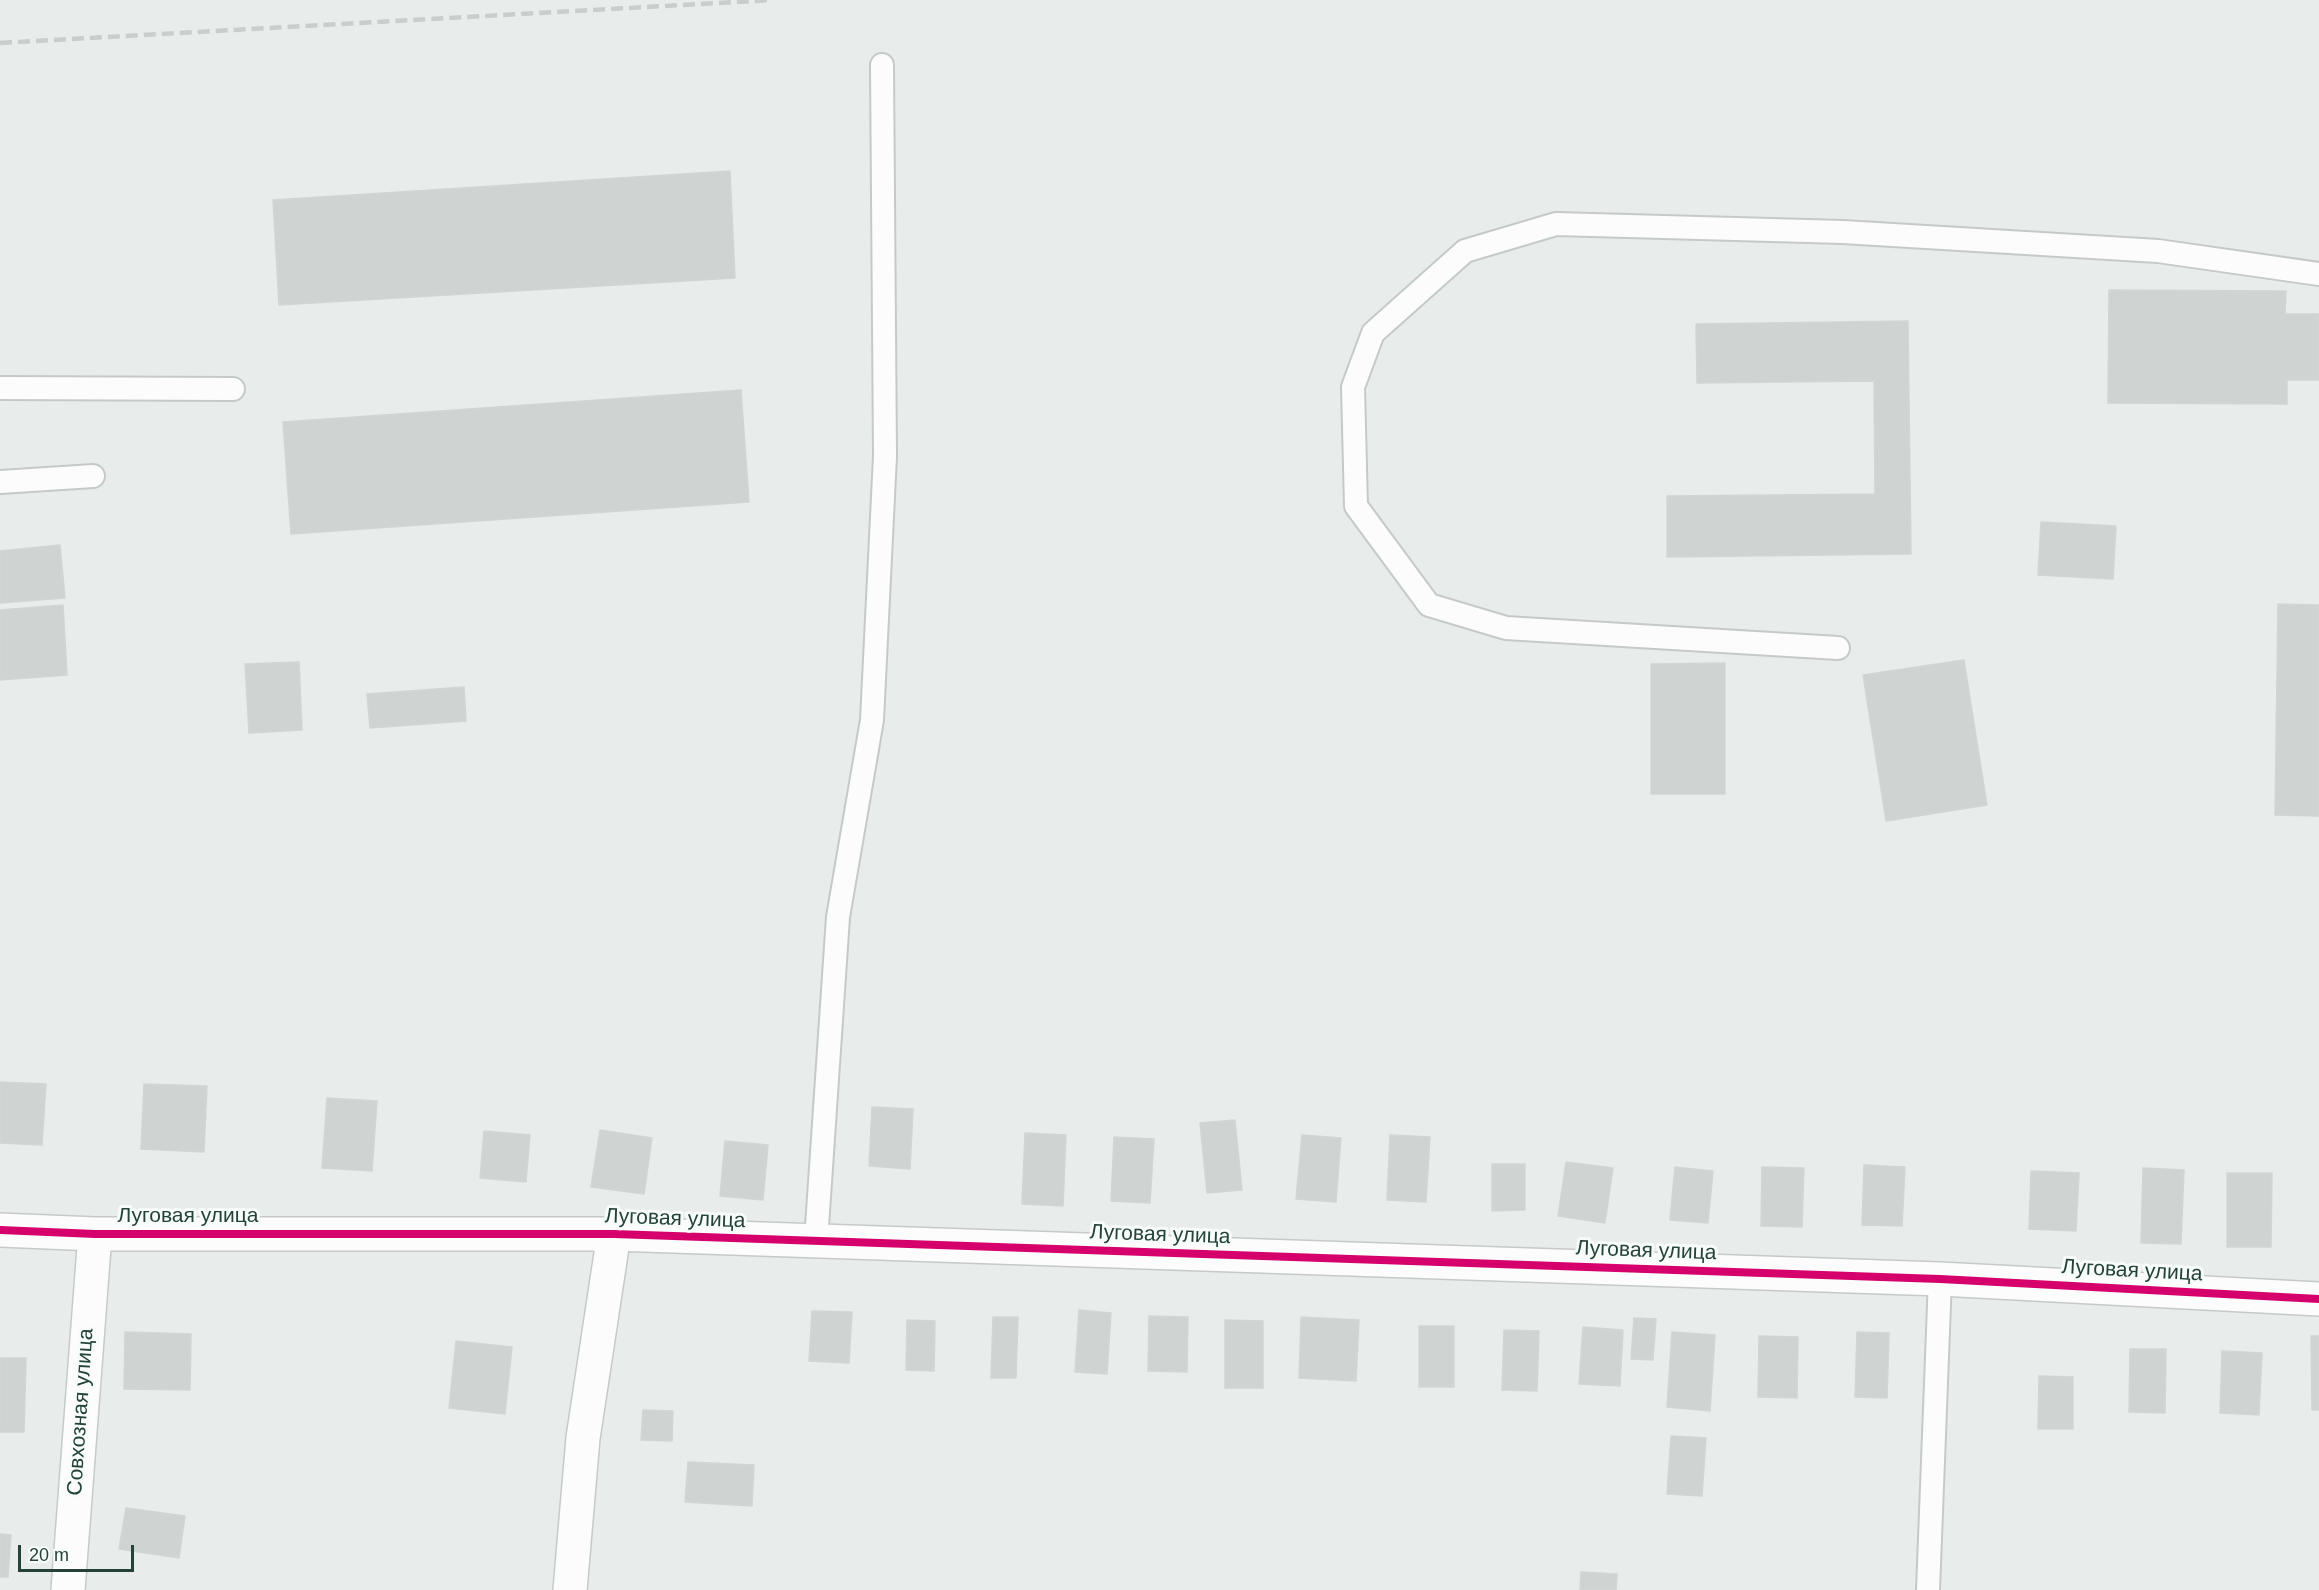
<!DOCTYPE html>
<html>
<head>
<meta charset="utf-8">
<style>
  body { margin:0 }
  #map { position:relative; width:2319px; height:1590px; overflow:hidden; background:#e8edeb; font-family:Arial,sans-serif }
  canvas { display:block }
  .scale { position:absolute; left:18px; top:1545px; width:116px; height:27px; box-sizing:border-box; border:3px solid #24423a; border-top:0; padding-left:8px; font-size:18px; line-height:21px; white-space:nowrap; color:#24423a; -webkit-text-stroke:4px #f7fbf9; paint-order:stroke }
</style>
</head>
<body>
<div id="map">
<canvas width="2319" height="1590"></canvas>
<div class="scale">20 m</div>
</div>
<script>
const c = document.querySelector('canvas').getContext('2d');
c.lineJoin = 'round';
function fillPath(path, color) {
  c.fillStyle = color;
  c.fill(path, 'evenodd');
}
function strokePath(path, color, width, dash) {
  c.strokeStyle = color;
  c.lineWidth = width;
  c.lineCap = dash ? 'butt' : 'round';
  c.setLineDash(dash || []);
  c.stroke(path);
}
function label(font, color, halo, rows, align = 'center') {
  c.font = font + ' Arial,sans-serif';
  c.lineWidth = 6;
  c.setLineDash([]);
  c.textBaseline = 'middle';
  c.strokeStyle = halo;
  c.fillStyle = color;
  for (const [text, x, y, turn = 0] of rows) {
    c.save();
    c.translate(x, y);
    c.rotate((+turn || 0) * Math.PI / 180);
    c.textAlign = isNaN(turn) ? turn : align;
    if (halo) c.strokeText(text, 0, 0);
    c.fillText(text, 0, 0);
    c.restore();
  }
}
const building = new Path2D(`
  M 730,171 L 735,278 L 279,305 L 273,200 Z
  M 2109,290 L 2286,291 L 2285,314 L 2319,314 L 2319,380 L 2287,380 L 2287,404 L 2108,403 Z
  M 1908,321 L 1911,554 L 1667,557 L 1667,496 L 1875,494 L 1874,381 L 1697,383 L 1696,324 Z
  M 741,390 L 749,502 L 291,534 L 283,422 Z
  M 2041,522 L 2116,526 L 2113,579 L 2038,575 Z
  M 60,545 L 65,598 L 0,603 L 0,551 Z
  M 2278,604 L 2319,605 L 2319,816 L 2275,815 Z
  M 63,605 L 67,675 L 0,680 L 0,610 Z
  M 1964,660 L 1987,805 L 1886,821 L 1863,675 Z
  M 299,662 L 302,730 L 249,733 L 245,664 Z
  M 1725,663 L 1725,794 L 1651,794 L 1651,664 Z
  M 464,687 L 466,721 L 370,728 L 367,694 Z
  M 0,1082 L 46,1084 L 42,1145 L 0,1143 Z
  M 144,1084 L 207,1086 L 204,1152 L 141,1149 Z
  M 327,1098 L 377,1101 L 372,1171 L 322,1168 Z
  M 872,1107 L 913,1109 L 910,1169 L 869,1166 Z
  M 1235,1120 L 1242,1190 L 1207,1193 L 1200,1123 Z
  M 600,1130 L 652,1138 L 644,1194 L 591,1187 Z
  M 484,1131 L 530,1135 L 526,1182 L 480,1178 Z
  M 1025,1133 L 1066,1135 L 1063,1206 L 1022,1204 Z
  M 1302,1135 L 1341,1138 L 1336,1202 L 1296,1199 Z
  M 1390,1135 L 1430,1137 L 1426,1202 L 1387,1200 Z
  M 1114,1137 L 1154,1139 L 1150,1203 L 1111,1201 Z
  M 725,1141 L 768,1145 L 763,1200 L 720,1196 Z
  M 1566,1162 L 1613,1168 L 1605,1223 L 1558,1216 Z
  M 1492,1164 L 1525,1164 L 1525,1210 L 1492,1211 Z
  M 1864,1165 L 1905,1167 L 1902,1226 L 1862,1225 Z
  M 1675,1167 L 1713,1171 L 1708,1223 L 1670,1220 Z
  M 1762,1167 L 1804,1168 L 1802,1227 L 1761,1226 Z
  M 2143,1168 L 2184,1170 L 2181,1244 L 2141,1243 Z
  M 2031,1171 L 2079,1173 L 2076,1231 L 2029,1229 Z
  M 2227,1173 L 2272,1173 L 2271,1247 L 2227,1247 Z
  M 1079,1310 L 1111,1313 L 1107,1374 L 1075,1372 Z
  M 812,1311 L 852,1312 L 849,1363 L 809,1361 Z
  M 1149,1316 L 1188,1317 L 1187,1372 L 1148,1371 Z
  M 993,1317 L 1018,1317 L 1016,1378 L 991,1378 Z
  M 1301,1317 L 1359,1320 L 1356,1381 L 1299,1378 Z
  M 1634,1318 L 1656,1319 L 1653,1360 L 1631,1359 Z
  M 907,1320 L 935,1321 L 934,1371 L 906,1370 Z
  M 1225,1320 L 1263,1321 L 1263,1388 L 1225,1388 Z
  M 1419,1326 L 1454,1326 L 1454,1387 L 1419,1387 Z
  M 1583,1327 L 1623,1330 L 1620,1386 L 1579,1384 Z
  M 1504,1330 L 1539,1331 L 1537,1391 L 1502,1390 Z
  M 125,1332 L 191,1334 L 190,1390 L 124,1389 Z
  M 1672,1332 L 1715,1335 L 1710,1411 L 1667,1407 Z
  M 1857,1332 L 1889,1333 L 1887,1398 L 1855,1397 Z
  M 1759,1336 L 1798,1337 L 1797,1398 L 1758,1397 Z
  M 2311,1336 L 2319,1336 L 2319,1410 L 2312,1410 Z
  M 456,1341 L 512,1347 L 505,1414 L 449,1408 Z
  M 2130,1349 L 2166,1349 L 2165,1413 L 2129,1412 Z
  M 2222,1351 L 2262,1353 L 2259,1415 L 2220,1413 Z
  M 0,1358 L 26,1358 L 24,1432 L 0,1432 Z
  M 2039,1376 L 2073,1377 L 2073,1429 L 2038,1429 Z
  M 643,1410 L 673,1411 L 672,1441 L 641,1440 Z
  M 1671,1436 L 1706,1438 L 1702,1496 L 1667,1494 Z
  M 688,1462 L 754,1465 L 752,1506 L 685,1502 Z
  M 126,1508 L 185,1516 L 179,1558 L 119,1549 Z
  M 0,1534 L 11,1535 L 8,1577 L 0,1577 Z
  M 1581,1572 L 1617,1574 L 1616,1590 L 1580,1590 Z`);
fillPath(building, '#cfd4d2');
strokePath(building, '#d1d6d4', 1.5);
const service = new Path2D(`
  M 0,388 L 233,389
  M 0,482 L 93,476
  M 1838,648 L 1506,628 L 1429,605 L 1356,506 L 1353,387 L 1373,333 L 1465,251 L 1556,224 L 1843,232 L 2158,251 L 2319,274
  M 816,1241 L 838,917 L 872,720 L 885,456 L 882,65
  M 1928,1590 L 1940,1279`);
const minor = new Path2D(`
  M 0,1230 L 95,1234 L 614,1234 L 1940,1279 L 2319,1299
  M 68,1590 L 95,1234
  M 570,1590 L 583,1438 L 614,1234`);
strokePath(service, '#c5cac8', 26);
strokePath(minor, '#c5cac8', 36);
strokePath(service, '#fcfcfc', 22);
strokePath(minor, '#fcfcfc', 33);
strokePath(new Path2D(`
  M 0,43 L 771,0`), '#c9cdcc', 4.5, [12, 6]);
strokePath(new Path2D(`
  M 0,1230 L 95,1234 L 614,1234 L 1940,1279 L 2319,1299`), '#d6006c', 8);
label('21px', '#24423a', '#f7fbf9', [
  ["Луговая улица",188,1216],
  ["Луговая улица",675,1219,2],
  ["Луговая улица",1160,1235,2],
  ["Луговая улица",1646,1251,2],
  ["Луговая улица",2132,1271,3],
  ["Совхозная улица",81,1412,-86]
]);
</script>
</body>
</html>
